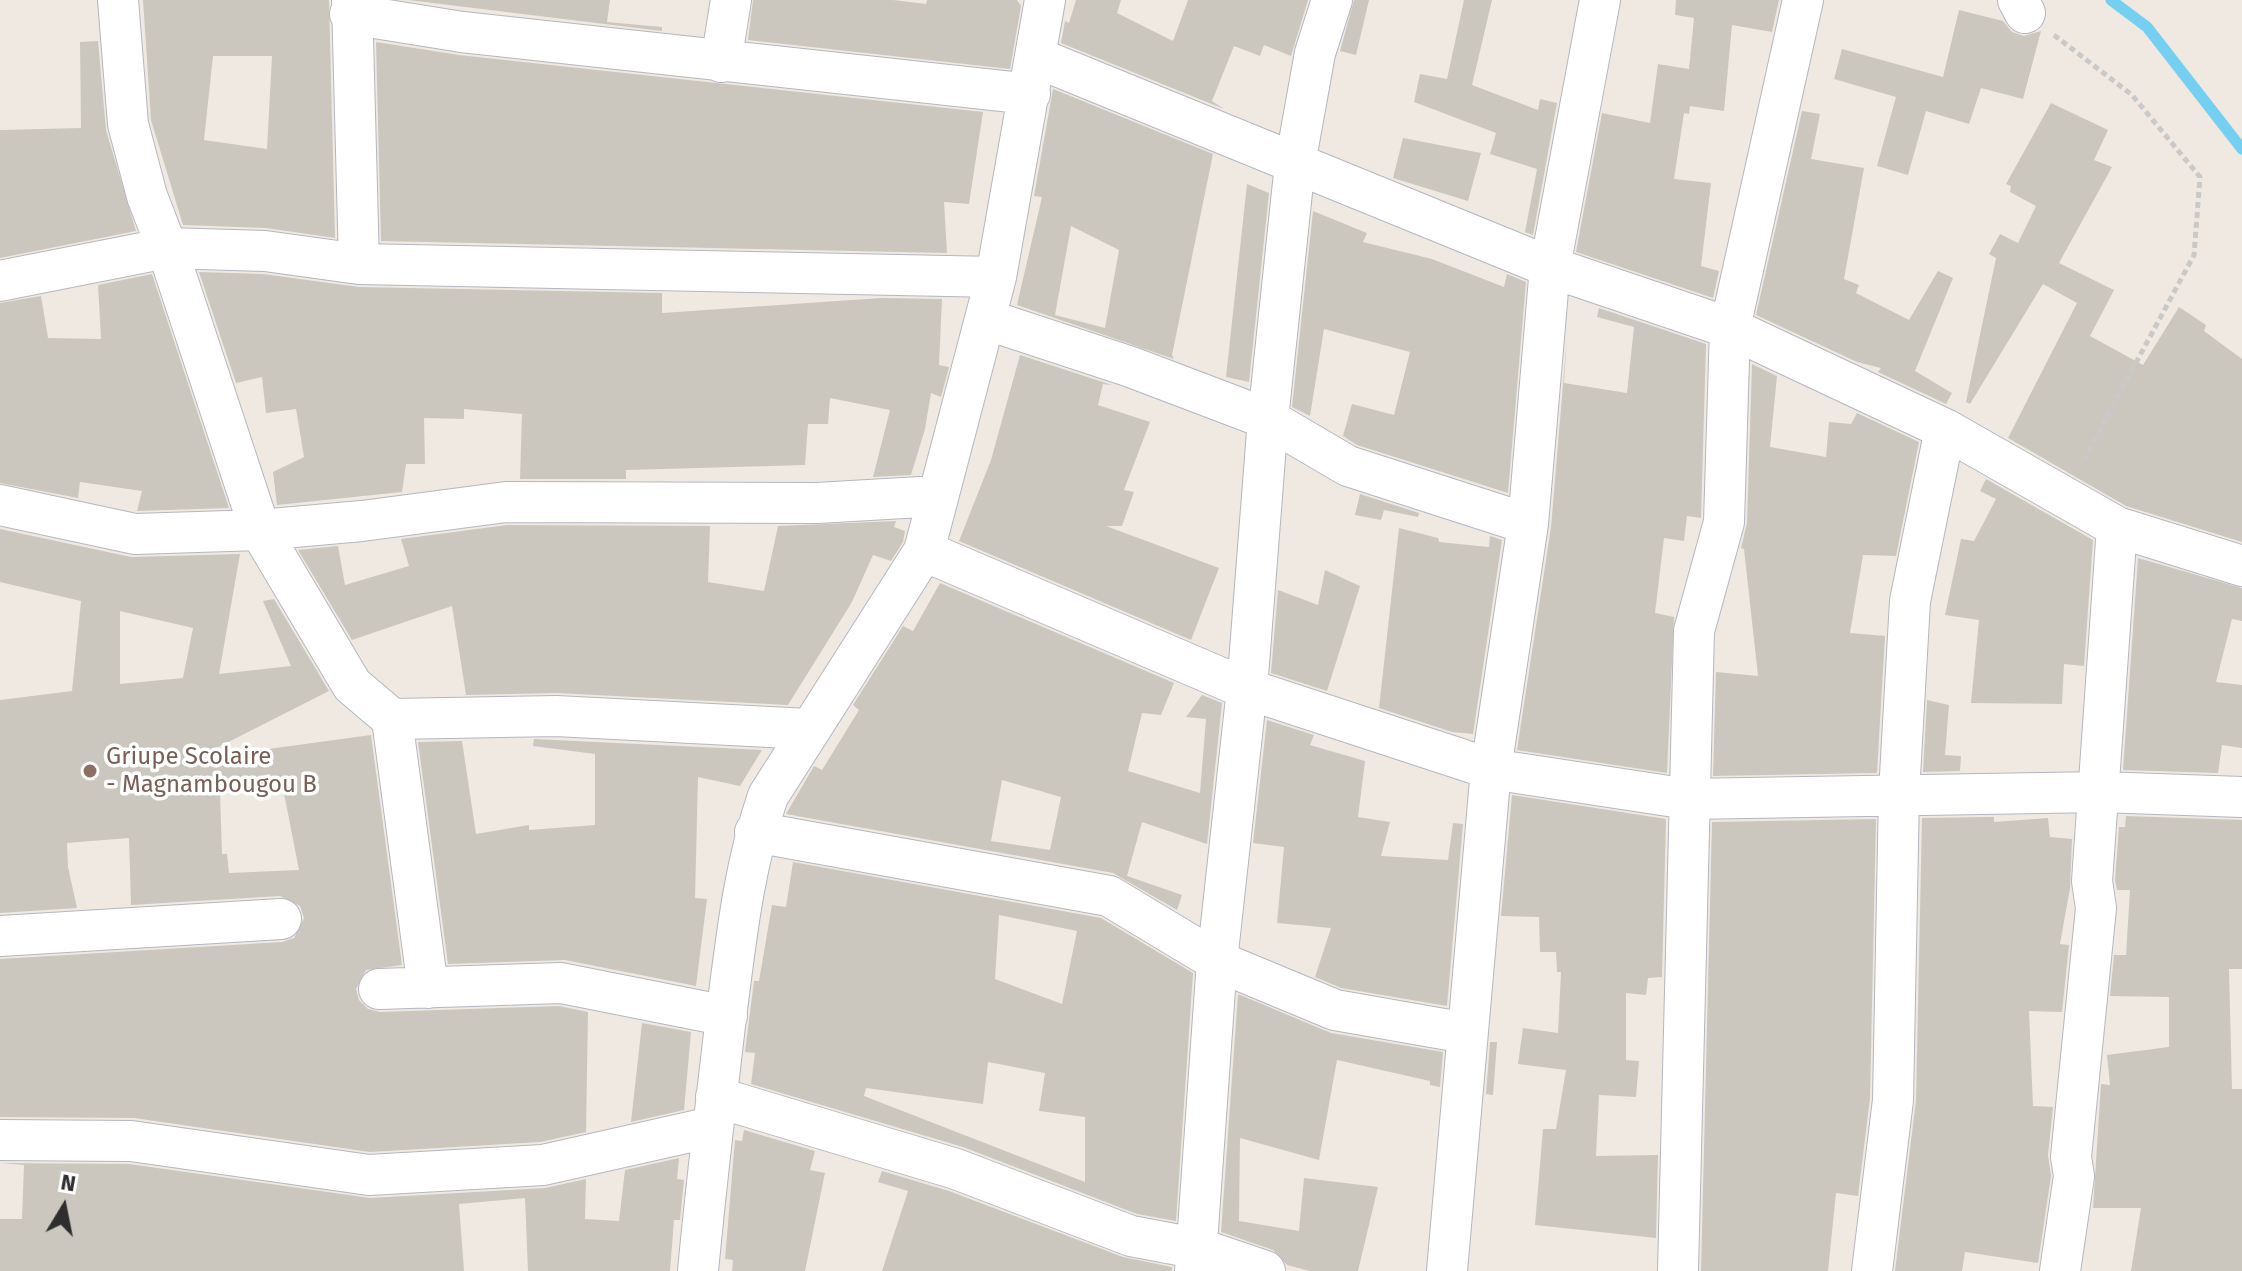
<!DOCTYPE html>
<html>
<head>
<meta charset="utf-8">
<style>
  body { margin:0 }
  #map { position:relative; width:2242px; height:1271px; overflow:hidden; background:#efe9e1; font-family:"Fira Sans",sans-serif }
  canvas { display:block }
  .north { position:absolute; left:24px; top:1167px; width:80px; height:80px; -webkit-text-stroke:6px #fff; paint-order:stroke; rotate:10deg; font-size:22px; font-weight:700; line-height:32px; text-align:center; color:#2e2e2e }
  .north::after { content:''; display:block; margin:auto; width:28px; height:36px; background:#2e2e2e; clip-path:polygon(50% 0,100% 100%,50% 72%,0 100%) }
</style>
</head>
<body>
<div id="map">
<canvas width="2242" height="1271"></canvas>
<div class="north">N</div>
</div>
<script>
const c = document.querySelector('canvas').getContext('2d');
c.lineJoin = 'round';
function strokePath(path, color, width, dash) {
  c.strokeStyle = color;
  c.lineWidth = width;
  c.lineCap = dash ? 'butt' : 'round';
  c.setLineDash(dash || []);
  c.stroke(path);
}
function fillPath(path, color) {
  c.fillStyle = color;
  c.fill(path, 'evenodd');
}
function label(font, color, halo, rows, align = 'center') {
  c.font = font + ' "Fira Sans",sans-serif';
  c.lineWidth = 7;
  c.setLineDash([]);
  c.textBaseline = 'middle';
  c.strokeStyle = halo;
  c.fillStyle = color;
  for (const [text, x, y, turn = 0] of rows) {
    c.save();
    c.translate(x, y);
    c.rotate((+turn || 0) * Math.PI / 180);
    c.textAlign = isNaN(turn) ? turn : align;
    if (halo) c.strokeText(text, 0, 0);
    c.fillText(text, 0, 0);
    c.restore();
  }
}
strokePath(new Path2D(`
  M 2111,0 L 2147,27 L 2242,149`), '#75cff0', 11);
fillPath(new Path2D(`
  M 143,0 L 329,0 L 335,238 L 266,228 L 183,225 L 151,120 ZM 213,56 L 272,56 L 267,149 L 204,140 Z
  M 408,0 L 610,0 L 607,22 L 662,27 L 662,31 Z
  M 753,0 L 893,0 L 926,4 L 927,0 L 1017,0 L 1021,6 L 1010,69 L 748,40 Z
  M 1076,0 L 1121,0 L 1117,13 L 1173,41 L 1188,0 L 1308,0 L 1291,56 L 1264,45 L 1260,56 L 1234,46 L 1212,101 L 1224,109 L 1061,43 L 1065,21 L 1069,23 Z
  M 1354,0 L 1369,0 L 1356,55 L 1340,51 Z
  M 1464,0 L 1492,0 L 1472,85 L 1538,110 L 1540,99 L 1557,103 L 1533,235 L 1525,232 L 1537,169 L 1490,154 L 1496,133 L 1414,102 L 1420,74 L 1447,79 Z
  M 1676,0 L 1779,0 L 1772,32 L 1732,25 L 1724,111 L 1690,106 L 1689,114 L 1684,113 L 1674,179 L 1711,183 L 1701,266 L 1719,271 L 1713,298 L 1576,252 L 1602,113 L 1650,123 L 1658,64 L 1689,69 L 1694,18 L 1675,15 Z
  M 1959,10 L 2003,21 L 2012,32 L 2024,36 L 2041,31 L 2023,99 L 1981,88 L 1969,124 L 1926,111 L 1908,175 L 1877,166 L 1896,97 L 1834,79 L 1842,49 L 1943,77 Z
  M 98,41 L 106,130 L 136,231 L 0,258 L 0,130 L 81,128 L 80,42 Z
  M 376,42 L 459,55 L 983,112 L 969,204 L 944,202 L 947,253 L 381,241 Z
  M 1053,89 L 1213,154 L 1172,355 L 1174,359 L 1017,305 L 1042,197 L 1034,196 ZM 1071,226 L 1119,250 L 1105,328 L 1055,315 Z
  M 2051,103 L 2108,130 L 2094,160 L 2112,167 L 2059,263 L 2114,290 L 2090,336 L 2143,365 L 2179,307 L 2206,325 L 2204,331 L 2242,359 L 2242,542 L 2126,506 L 2008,438 L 2077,303 L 2043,284 L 1970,404 L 1966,402 L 1996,258 L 1989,254 L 2000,234 L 2018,243 L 2036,206 L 2010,192 L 2011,186 L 2006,184 Z
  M 1802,111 L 1820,114 L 1811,159 L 1864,168 L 1844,279 L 1859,285 L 1856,293 L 1909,320 L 1938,271 L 1953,278 L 1915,371 L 1952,393 L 1946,404 L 1878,372 L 1881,368 L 1857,362 L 1756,315 Z
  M 1403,138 L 1481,153 L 1468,201 L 1393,178 Z
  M 1247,184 L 1269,193 L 1249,382 L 1226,377 Z
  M 1313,211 L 1367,233 L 1363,242 L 1432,259 L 1504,287 L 1507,274 L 1526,282 L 1508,493 L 1357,445 L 1343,436 L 1352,404 L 1394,415 L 1410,352 L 1324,329 L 1310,416 L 1292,407 Z
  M 199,272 L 263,274 L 359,287 L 662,293 L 662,313 L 881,298 L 942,299 L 939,365 L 949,367 L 941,397 L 931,393 L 925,429 L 911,475 L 873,477 L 890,410 L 830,398 L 828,424 L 808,424 L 805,465 L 626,470 L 626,479 L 520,479 L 522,414 L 464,409 L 464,419 L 424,418 L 425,464 L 406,464 L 402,492 L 277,505 L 273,472 L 304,457 L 296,409 L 266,413 L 262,377 L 236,383 Z
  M 152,274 L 229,508 L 137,511 L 142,491 L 80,482 L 78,498 L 0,483 L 0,303 L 41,296 L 48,338 L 101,339 L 98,285 Z
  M 1599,308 L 1706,344 L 1701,518 L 1687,516 L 1684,541 L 1664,538 L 1655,613 L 1674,617 L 1667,773 L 1517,750 L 1551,527 L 1567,337 L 1564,383 L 1627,393 L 1634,327 L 1597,317 Z
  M 1020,355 L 1112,385 L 1103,384 L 1098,405 L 1150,422 L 1124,490 L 1134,492 L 1122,526 L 1106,526 L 1219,568 L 1191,640 L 959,541 L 991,460 Z
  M 1752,364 L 1777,376 L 1770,447 L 1826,457 L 1829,422 L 1851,424 L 1857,413 L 1919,442 L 1896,556 L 1863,555 L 1850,633 L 1885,636 L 1877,773 L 1713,776 L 1716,672 L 1758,676 L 1744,549 L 1741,548 L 1747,523 Z
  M 1986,479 L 2093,540 L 2084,666 L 2064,664 L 2062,704 L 1971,703 L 1979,620 L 1945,615 L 1961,539 L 1974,541 L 1996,499 L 1980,491 Z
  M 1360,494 L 1419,513 L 1418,517 L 1384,510 L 1381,520 L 1355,515 Z
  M 896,521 L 894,527 L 905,531 L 903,542 L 891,561 L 873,555 L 852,602 L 788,705 L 557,693 L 466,695 L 452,606 L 352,640 L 298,550 L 338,546 L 345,585 L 409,566 L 401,539 L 507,525 L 710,526 L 708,582 L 764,591 L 778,526 Z
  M 1399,528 L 1438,538 L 1439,542 L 1489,547 L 1490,536 L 1502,540 L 1473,734 L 1452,732 L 1379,708 Z
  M 0,529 L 131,557 L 240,554 L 219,674 L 291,666 L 263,601 L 274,599 L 329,691 L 195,759 L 371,735 L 402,965 L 366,970 L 356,989 L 359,1000 L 368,1009 L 380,1012 L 559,1006 L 588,1012 L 586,1132 L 540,1142 L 370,1152 L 134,1118 L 0,1117 L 0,959 L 282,942 L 294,938 L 304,918 L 300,906 L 280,896 L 131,905 L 129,838 L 67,843 L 68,867 L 77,908 L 0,913 L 0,700 L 72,691 L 81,601 L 0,582 ZM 120,611 L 193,628 L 183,678 L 120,684 ZM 283,788 L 299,870 L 229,873 L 227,854 L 222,854 L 220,792 Z
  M 2138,558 L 2242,588 L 2242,621 L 2232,619 L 2216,682 L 2242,685 L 2242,748 L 2222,745 L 2218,773 L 2123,770 Z
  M 1325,570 L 1360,586 L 1327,691 L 1271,673 L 1278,590 L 1318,605 Z
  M 940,583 L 1174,683 L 1161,715 L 1142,713 L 1128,771 L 1200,793 L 1206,719 L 1186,717 L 1202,695 L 1222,703 L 1207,844 L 1142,822 L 1127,876 L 1182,895 L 1177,910 L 1113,873 L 786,814 L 814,766 L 822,770 L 859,710 L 853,705 L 903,626 L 913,631 ZM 1002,780 L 1061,797 L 1050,850 L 991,841 Z
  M 1927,700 L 1949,705 L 1945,755 L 1961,756 L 1960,771 L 1923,772 Z
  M 1267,720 L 1314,735 L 1310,745 L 1365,761 L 1358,817 L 1390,822 L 1381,856 L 1448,860 L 1453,823 L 1463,824 L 1447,1006 L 1341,988 L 1315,977 L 1331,928 L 1277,923 L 1284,847 L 1253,843 Z
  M 534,739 L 762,750 L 740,786 L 698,777 L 695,898 L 707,899 L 696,986 L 565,960 L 448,964 L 418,742 L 462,741 L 476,834 L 529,825 L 529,830 L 595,825 L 595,754 L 533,746 Z
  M 1512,795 L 1666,819 L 1662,977 L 1648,978 L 1646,995 L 1626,993 L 1626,1060 L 1639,1061 L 1636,1097 L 1599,1095 L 1596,1156 L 1658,1155 L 1656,1238 L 1535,1225 L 1543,1129 L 1556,1129 L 1566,1070 L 1518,1064 L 1523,1028 L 1558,1033 L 1561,972 L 1557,972 L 1556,952 L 1540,952 L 1539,917 L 1501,916 Z
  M 2126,816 L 2242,820 L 2242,969 L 2229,969 L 2232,1089 L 2242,1089 L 2242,1271 L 2131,1271 L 2141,1208 L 2093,1208 L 2101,1084 L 2110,1085 L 2107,1055 L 2169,1047 L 2169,997 L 2110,996 L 2114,955 L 2126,955 L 2130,890 L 2117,890 L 2115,880 L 2119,827 L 2125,827 Z
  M 1987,817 L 1994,817 L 1994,822 L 2048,818 L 2050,837 L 2072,839 L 2070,888 L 2060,944 L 2069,945 L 2062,1012 L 2029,1011 L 2033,1106 L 2053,1107 L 2048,1155 L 2051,1176 L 2038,1263 L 1965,1252 L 1962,1271 L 1895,1271 L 1916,1100 L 1922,818 Z
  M 1876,819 L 1870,1098 L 1858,1196 L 1836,1193 L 1828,1271 L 1701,1271 L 1712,822 Z
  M 793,862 L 1101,918 L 1193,973 L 1176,1221 L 1137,1214 L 963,1147 L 751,1084 L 755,1053 L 745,1052 L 754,981 L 759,981 L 772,905 L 786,907 ZM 999,915 L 1077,931 L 1062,1004 L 995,979 ZM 988,1062 L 1045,1073 L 1039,1111 L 1085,1117 L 1085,1182 L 864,1096 L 866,1088 L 983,1104 Z
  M 1238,994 L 1331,1033 L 1443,1052 L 1440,1087 L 1430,1085 L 1430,1081 L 1337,1060 L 1319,1160 L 1240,1138 L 1239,1221 L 1299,1231 L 1304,1178 L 1378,1187 L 1358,1271 L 1310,1271 L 1287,1265 L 1273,1250 L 1221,1232 Z
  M 642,1023 L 691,1032 L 684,1110 L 631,1122 Z
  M 1490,1042 L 1497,1042 L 1493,1095 L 1486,1094 Z
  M 744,1130 L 815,1151 L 810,1170 L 825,1173 L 805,1271 L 732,1271 L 733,1260 L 725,1259 L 735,1140 L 742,1141 Z
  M 679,1158 L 677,1179 L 684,1180 L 680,1220 L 674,1220 L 670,1271 L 528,1271 L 525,1198 L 459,1204 L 464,1271 L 0,1271 L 0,1219 L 22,1219 L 24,1165 L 0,1163 L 129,1164 L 370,1198 L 545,1188 L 586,1179 L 585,1219 L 619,1221 L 625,1170 Z
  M 882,1171 L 949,1191 L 1123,1257 L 1172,1267 L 1172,1271 L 882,1271 L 908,1191 L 878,1182 Z`), '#cbc7bf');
const minor = new Path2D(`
  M 118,0 L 128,124 L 147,196 L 167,248 L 260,530 L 352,685 L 392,719 L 556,716 L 808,729
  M 352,0 L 359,264
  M 2018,0 L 2025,13
  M 350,14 L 462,32 L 1030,94
  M 1035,57 L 1550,267 L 1730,328 L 1945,429 L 2117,527 L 2242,566
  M 721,62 L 731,0
  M 0,281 L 167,248 L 265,251 L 359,264 L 996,277
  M 985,319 L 1131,367 L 1268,419 L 1348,466 L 1528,524
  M 0,505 L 135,534 L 260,530 L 362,521 L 506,502 L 817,503 L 938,496
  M 924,551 L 1247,689 L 1491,769 L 1688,799 L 2100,792 L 2242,797
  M 392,719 L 428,988
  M 755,832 L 1109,896 L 1217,961 L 1335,1010 L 1466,1033
  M 0,936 L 281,919
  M 379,989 L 561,983 L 727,1016
  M 716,1097 L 956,1169 L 1131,1236 L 1200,1249 L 1265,1271
  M 0,1140 L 131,1141 L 369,1175 L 543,1165 L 712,1127
  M 698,1271 C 706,1186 716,1102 726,1017 C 736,941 743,869 768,796 L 924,551 L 996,277 L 1045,0
  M 1195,1271 L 1217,961 L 1247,689 L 1268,419 L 1295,164 L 1315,53 L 1332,0
  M 1447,1271 L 1491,769 L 1528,524 L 1550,267 L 1600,0
  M 1678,1271 L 1694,631 L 1724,522 L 1730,328 L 1803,0
  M 1872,1271 L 1893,1100 L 1899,793 L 1910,601 L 1945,429
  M 2060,1271 L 2074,1176 L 2071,1157 L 2096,908 L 2092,881 L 2117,527`);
strokePath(minor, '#b4b7c1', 42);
strokePath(new Path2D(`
  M 2054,35 L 2132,95 L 2200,177 L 2194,255 L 2081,465`), '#c9c9c9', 5, [6, 4]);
strokePath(minor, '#fff', 40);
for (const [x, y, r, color] of [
  [90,771,8,"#8d6e63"]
]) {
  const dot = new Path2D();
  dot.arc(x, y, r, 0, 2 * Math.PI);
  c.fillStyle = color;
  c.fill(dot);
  strokePath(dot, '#fff', 3);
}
label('24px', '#785e54', '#fff', [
  ["Griupe Scolaire",106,757],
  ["- Magnambougou B",106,785]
], 'left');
</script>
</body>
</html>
